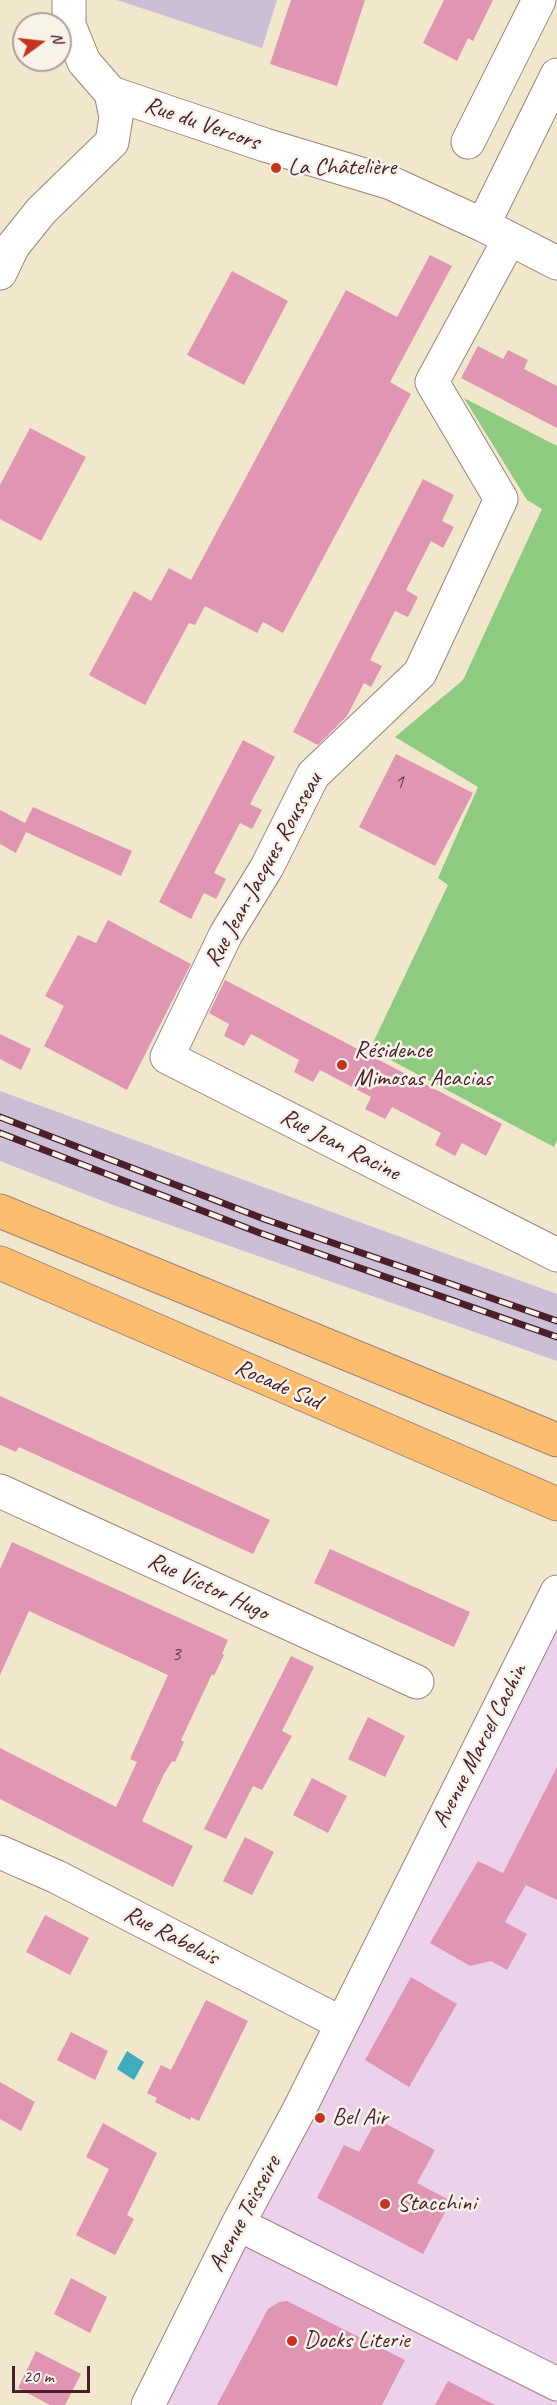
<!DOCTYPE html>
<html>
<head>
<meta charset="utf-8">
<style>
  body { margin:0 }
  #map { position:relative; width:557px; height:2405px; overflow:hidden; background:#f0e7cd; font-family:Caveat,sans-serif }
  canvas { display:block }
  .north { position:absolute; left:12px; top:12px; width:60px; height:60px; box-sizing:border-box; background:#f7f3e8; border:2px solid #b29e9c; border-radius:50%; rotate:75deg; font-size:16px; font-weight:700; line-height:24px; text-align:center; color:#4a1f2b }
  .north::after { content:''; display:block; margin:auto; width:21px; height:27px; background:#c8321e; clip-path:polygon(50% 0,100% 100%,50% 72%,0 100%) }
  .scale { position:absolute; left:12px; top:2366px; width:78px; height:27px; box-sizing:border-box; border:3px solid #4a1f2b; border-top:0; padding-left:8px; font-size:18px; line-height:21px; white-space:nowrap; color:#4a1f2b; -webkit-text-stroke:4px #f7f3e8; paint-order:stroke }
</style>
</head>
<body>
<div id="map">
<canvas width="557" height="2405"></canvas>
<div class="north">N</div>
<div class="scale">20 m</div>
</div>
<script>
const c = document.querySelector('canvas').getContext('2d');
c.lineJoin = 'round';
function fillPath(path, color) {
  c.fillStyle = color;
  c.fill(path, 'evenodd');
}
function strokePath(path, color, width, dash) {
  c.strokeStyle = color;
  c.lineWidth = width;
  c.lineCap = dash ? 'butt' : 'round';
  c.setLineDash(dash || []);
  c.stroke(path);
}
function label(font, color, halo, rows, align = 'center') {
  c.font = font + ' Caveat,sans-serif';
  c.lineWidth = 5;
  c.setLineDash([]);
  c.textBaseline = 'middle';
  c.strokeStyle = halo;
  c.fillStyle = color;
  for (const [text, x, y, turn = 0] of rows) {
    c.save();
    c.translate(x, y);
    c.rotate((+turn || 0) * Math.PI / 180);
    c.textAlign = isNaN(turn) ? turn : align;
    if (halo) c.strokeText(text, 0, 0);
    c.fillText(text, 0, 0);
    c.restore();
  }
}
fillPath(new Path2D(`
  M 557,1594 L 557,2405 L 148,2405 Z`), '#ecd1ea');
fillPath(new Path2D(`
  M 117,0 L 277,0 L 262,48 Z
  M 0,1091 L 557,1294 L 557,1361 L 113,1205 L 0,1161 Z`), '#cbbfd5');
fillPath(new Path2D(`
  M 464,398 L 557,446 L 557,1140 L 554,1147 L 370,1049 L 448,885 L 438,878 L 478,787 L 395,737 L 463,680 L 542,509 L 527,500 Z`), '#8ecb80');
fillPath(new Path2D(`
  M 127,2051 L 144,2062 L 134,2080 L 117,2069 Z`), '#3fadbc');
fillPath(new Path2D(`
  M 291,0 L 365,0 L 337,86 L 270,64 Z
  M 444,0 L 493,0 L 473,41 L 468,38 L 457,61 L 423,43 Z
  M 430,255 L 452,266 L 390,382 L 411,394 L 283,633 L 263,622 L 257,633 L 205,606 L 195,625 L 189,623 L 145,705 L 89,675 L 134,591 L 151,601 L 169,568 L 191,580 L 346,290 L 397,317 Z
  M 232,271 L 288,301 L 244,385 L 187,355 Z
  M 478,346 L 503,359 L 508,350 L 528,360 L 524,369 L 557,386 L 557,428 L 461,378 Z
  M 30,428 L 86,457 L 41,541 L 0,519 L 0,485 Z
  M 423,479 L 454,495 L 442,521 L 454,527 L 443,548 L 431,541 L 406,590 L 418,597 L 408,617 L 395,611 L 370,660 L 382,666 L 371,687 L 364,683 L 347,716 L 318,745 L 293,732 Z
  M 243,740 L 275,757 L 250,804 L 262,810 L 252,829 L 240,823 L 214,873 L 226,879 L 216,899 L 204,893 L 191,919 L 159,902 Z
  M 396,754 L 473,793 L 435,866 L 359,827 Z
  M 33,807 L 132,851 L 121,876 L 26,832 L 16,853 L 0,844 L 0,810 L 25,823 Z
  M 108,920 L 191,964 L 127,1090 L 44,1046 L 64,1006 L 45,996 L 78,935 L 96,943 Z
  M 225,980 L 502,1124 L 486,1156 L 462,1143 L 455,1156 L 435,1145 L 441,1133 L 392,1107 L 385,1119 L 365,1109 L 371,1097 L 320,1070 L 313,1082 L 294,1072 L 299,1060 L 251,1034 L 244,1046 L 224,1036 L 229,1024 L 209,1013 Z
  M 0,1034 L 31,1049 L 21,1070 L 0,1059 Z
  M 0,1396 L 270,1520 L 253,1554 L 19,1447 L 16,1452 L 0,1445 Z
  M 12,1542 L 228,1640 L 222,1654 L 224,1655 L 214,1676 L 212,1674 L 181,1740 L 184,1742 L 175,1762 L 172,1761 L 164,1774 L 142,1821 L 193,1846 L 173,1887 L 0,1799 L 0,1748 L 116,1807 L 137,1762 L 130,1759 L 168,1675 L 29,1611 L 0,1675 L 0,1569 Z
  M 330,1549 L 470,1612 L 454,1647 L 314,1583 Z
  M 291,1656 L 314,1667 L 282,1731 L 292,1736 L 262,1790 L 253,1786 L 226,1839 L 204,1829 Z
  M 368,1717 L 405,1736 L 385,1777 L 348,1759 Z
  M 557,1767 L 557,1900 L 526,1885 L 505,1922 L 527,1934 L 507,1970 L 491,1961 L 470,1966 L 430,1943 L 478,1861 L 503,1873 Z
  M 312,1778 L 347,1796 L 328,1833 L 293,1815 Z
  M 245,1837 L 274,1852 L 252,1895 L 223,1881 Z
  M 45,1915 L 89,1938 L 70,1975 L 26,1952 Z
  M 411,1977 L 457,2004 L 409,2087 L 365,2060 Z
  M 206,2000 L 248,2021 L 199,2121 L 191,2117 L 190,2120 L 155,2102 L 157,2098 L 147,2093 L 161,2065 L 171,2070 Z
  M 71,2032 L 108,2051 L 95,2080 L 57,2060 Z
  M 0,2082 L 35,2102 L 21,2131 L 0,2119 Z
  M 377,2119 L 435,2150 L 417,2183 L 451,2201 L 423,2254 L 317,2198 L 344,2145 L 359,2152 Z
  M 103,2123 L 157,2153 L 127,2215 L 134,2219 L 115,2255 L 76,2235 L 109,2169 L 86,2157 Z
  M 71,2278 L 107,2297 L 90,2333 L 54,2314 Z
  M 287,2301 L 405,2360 L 382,2405 L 217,2405 L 268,2309 L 279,2302 Z
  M 36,2351 L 81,2374 L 65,2405 L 50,2405 L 18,2388 Z
  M 448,2381 L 495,2405 L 435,2405 Z`), '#e095b2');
const minor = new Path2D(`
  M 69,0 L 69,25 L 84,62 L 111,93 L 265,145 L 391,183 L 483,225 L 557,263
  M 468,142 L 539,0
  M 483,225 L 557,75
  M 509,240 L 432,382 L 501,499 L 420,673 L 313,775 L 267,867 L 226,934 L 167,1057 L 557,1255
  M 0,273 L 13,246 L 41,211 L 112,142 L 116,117 L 111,93
  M 0,1491 L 417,1682
  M 0,1852 L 57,1877 L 341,2023
  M 238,2224 L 557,2384
  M 148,2405 L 238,2224 L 299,2110 L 557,1592`);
const highway = new Path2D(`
  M 0,1211 L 557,1440
  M 0,1263 L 557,1504`);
strokePath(minor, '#9d837c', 35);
strokePath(highway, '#9d837c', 35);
strokePath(minor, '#fff', 33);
strokePath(highway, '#fcbd6f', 33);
const rail = new Path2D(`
  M 0,1117 L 264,1219 L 557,1321
  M 0,1133 L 260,1233 L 557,1337`);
strokePath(rail, '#4a1f2b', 7);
strokePath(rail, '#f7f3e8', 4.5, [14]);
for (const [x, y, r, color] of [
  [276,168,6,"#c8321e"],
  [342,1065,6,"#c8321e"],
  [320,2118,6,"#c8321e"],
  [385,2204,6,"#c8321e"],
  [292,2341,6,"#c8321e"]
]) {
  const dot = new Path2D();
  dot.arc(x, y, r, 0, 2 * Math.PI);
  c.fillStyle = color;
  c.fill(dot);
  strokePath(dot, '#f7f3e8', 2);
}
label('21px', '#703c4d', null, [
  ["1",399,782],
  ["3",176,1654]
]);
label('24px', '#4a1f2b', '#f7f3e8', [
  ["Rue du Vercors",202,124,19],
  ["Rue Jean-Jacques Rousseau",264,870,-61],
  ["Rue Jean Racine",340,1145,27],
  ["Rocade Sud",278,1385,24],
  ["Rue Victor Hugo",208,1587,25],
  ["Avenue Marcel Cachin",480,1746,-63],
  ["Rue Rabelais",171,1936,27],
  ["Avenue Teisseire",245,2214,-62]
]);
label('24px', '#4a1f2b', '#f7f3e8', [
  ["La Châtelière",288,168],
  ["Résidence",354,1051],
  ["Mimosas Acacias",354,1079],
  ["Bel Air",332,2118],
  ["Stacchini",397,2204],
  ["Docks Literie",304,2341]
], 'left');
</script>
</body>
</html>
